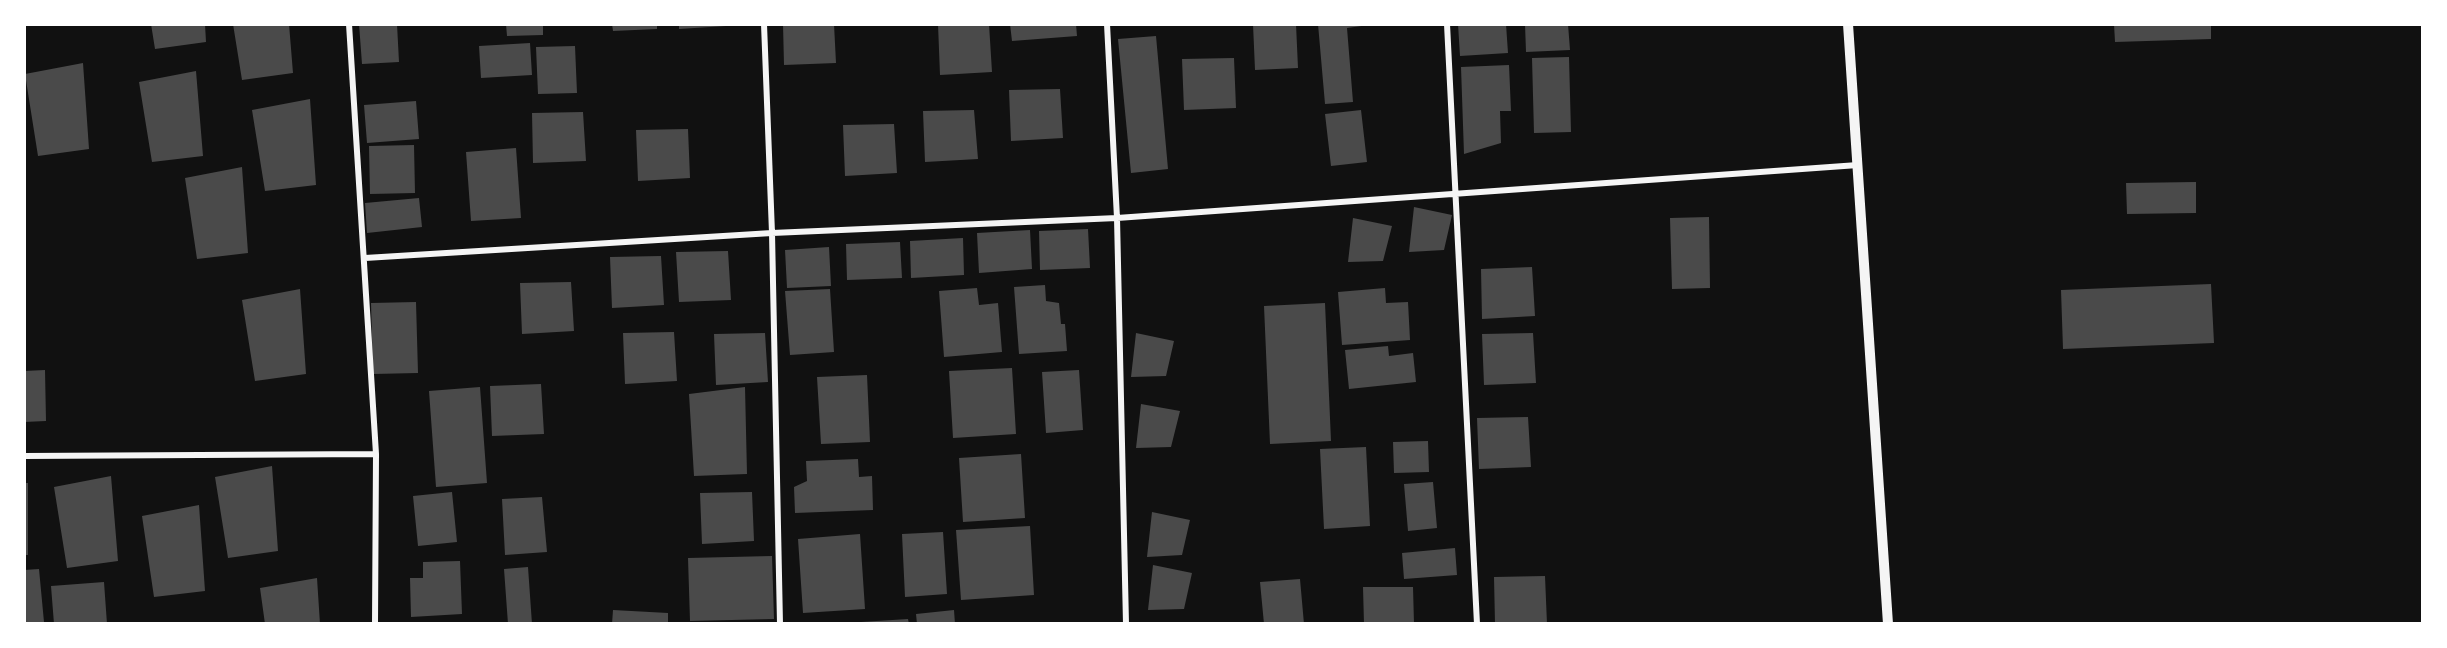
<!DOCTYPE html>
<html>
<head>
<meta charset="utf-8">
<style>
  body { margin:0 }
  #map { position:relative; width:2447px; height:648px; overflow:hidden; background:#111; font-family:"Source Sans 3",sans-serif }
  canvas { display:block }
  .frame { position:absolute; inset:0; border:26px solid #fff; pointer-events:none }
</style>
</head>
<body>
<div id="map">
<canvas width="2447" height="648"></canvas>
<div class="frame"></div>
</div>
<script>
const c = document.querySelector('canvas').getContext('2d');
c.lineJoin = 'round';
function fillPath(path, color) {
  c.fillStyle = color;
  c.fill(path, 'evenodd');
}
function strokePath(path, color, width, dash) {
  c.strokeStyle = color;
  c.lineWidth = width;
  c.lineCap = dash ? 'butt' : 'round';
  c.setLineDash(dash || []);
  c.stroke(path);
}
fillPath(new Path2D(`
  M 151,24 L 205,24 L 206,42 L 155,49 Z
  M 233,24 L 289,24 L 293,73 L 242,80 Z
  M 359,24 L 397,24 L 399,62 L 362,64 Z
  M 506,24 L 543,24 L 543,35 L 507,36 Z
  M 612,24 L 657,24 L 657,29 L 613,31 Z
  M 679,24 L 726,24 L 726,26 L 679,29 Z
  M 783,24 L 834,24 L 836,63 L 784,65 Z
  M 938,24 L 989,24 L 992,72 L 940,75 Z
  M 1010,24 L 1076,24 L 1077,36 L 1012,41 Z
  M 1253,24 L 1296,24 L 1298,68 L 1255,70 Z
  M 1318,24 L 1376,24 L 1347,28 L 1353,102 L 1325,104 Z
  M 1458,24 L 1506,24 L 1508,53 L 1460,56 Z
  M 1525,24 L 1568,24 L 1570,50 L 1526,52 Z
  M 2114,24 L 2211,24 L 2211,39 L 2115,42 Z
  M 1156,36 L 1168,169 L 1131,173 L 1118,39 Z
  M 530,43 L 532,75 L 481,78 L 479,46 Z
  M 575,46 L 577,93 L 538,94 L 536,47 Z
  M 1569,57 L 1571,132 L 1534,133 L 1532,58 Z
  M 1234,58 L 1236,108 L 1184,110 L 1182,59 Z
  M 83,63 L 89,149 L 38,156 L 25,74 Z
  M 1509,65 L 1511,111 L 1500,111 L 1501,143 L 1464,154 L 1461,67 Z
  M 196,71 L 203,156 L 152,162 L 139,82 Z
  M 1060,89 L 1063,138 L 1011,141 L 1009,90 Z
  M 310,99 L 316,185 L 265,191 L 252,110 Z
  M 416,101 L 419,139 L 367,143 L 364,105 Z
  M 974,110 L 978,159 L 925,162 L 923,111 Z
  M 1361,110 L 1367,162 L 1331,166 L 1325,114 Z
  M 583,112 L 586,161 L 533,163 L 532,113 Z
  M 894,124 L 897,173 L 845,176 L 843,125 Z
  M 688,129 L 690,178 L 638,181 L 636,130 Z
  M 414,145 L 415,193 L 370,194 L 369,146 Z
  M 516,148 L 521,218 L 471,221 L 466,152 Z
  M 242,167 L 248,253 L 197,259 L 185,178 Z
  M 2196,182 L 2196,213 L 2127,214 L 2126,183 Z
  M 419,198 L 422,227 L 367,233 L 365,203 Z
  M 1414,207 L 1452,215 L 1444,250 L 1409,252 Z
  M 1709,217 L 1710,288 L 1672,289 L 1670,218 Z
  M 1353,218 L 1392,226 L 1383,261 L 1348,262 Z
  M 1088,229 L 1090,268 L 1040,270 L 1039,231 Z
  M 1030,230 L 1032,269 L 979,273 L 977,233 Z
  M 963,238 L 964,275 L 911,278 L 910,241 Z
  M 900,242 L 902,278 L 847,280 L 846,244 Z
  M 829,247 L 831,286 L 787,288 L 785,250 Z
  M 728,251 L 731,300 L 679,302 L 676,252 Z
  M 661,256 L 664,305 L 612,308 L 610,257 Z
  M 1532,267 L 1535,316 L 1482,319 L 1481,269 Z
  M 571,282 L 574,331 L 522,334 L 520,283 Z
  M 2211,284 L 2214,343 L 2063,349 L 2061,290 Z
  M 1045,285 L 1046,301 L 1059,303 L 1061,324 L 1065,324 L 1067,351 L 1019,354 L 1014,287 Z
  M 977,288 L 979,305 L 998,303 L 1002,352 L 944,357 L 939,291 Z
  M 1385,288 L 1386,303 L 1408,302 L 1410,340 L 1342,345 L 1338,292 Z
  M 300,289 L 306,374 L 255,381 L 242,300 Z
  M 830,289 L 834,352 L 790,355 L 785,291 Z
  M 416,302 L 418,373 L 373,374 L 371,303 Z
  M 1325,303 L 1331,441 L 1270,444 L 1264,306 Z
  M 674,332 L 677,381 L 625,384 L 623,333 Z
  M 765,333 L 768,382 L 716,385 L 714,334 Z
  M 1136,333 L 1174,341 L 1166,376 L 1131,377 Z
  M 1533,333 L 1536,383 L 1484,385 L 1482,334 Z
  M 1388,346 L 1389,356 L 1413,353 L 1416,382 L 1349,389 L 1345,350 Z
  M 1012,368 L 1016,434 L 953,438 L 949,371 Z
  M 45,370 L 46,421 L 24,422 L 24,371 Z
  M 1079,370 L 1083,430 L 1046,433 L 1042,372 Z
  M 867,375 L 870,442 L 821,444 L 817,377 Z
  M 541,384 L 544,434 L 492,436 L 490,386 Z
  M 480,387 L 487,483 L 436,487 L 429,391 Z
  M 745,387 L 747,474 L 694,476 L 689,394 Z
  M 1141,404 L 1180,411 L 1171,447 L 1136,448 Z
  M 1528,417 L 1531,467 L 1479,469 L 1477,418 Z
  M 1428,441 L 1429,472 L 1394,473 L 1393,442 Z
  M 1366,447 L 1370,526 L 1324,529 L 1320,449 Z
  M 1021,454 L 1025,518 L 963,522 L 959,458 Z
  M 858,459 L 859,477 L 872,476 L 873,510 L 795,513 L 794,487 L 807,481 L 806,461 Z
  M 272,466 L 278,551 L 228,558 L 215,477 Z
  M 111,476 L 118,561 L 67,568 L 54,487 Z
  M 1433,482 L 1437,528 L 1408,531 L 1404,484 Z
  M 24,483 L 28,483 L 28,555 L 24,555 Z
  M 452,492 L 457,542 L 418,546 L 413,496 Z
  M 752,492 L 754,541 L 702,544 L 700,493 Z
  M 542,497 L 547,552 L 505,555 L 502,499 Z
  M 199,505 L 205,591 L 154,597 L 142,516 Z
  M 1152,512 L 1190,520 L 1182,555 L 1147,557 Z
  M 1030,526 L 1034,595 L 961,600 L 956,530 Z
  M 943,532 L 947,594 L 905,597 L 902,534 Z
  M 860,534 L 865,609 L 803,613 L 798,539 Z
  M 1455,548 L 1457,575 L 1404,579 L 1402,553 Z
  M 772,556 L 774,619 L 690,621 L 688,558 Z
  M 460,561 L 462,614 L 411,617 L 410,578 L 423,578 L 423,562 Z
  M 1153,565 L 1192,573 L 1184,609 L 1148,610 Z
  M 528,567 L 532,624 L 508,624 L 504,569 Z
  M 39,569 L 44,622 L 24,624 L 24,570 Z
  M 1545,576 L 1547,624 L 1495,624 L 1494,577 Z
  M 317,578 L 320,624 L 265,624 L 260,588 Z
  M 1300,579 L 1304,624 L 1264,624 L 1260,582 Z
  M 104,582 L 107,624 L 54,624 L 51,586 Z
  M 1363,587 L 1413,587 L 1414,624 L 1364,624 Z
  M 613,610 L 668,613 L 668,624 L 612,624 Z
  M 954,610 L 955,624 L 917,624 L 916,614 Z
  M 908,619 L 909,624 L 862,624 L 861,622 Z`), '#4a4a4a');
strokePath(new Path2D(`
  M 349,24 L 376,454 L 375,624
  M 764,24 L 772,233 L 780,624
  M 1107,24 L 1117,218 L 1126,624
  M 1447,24 L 1477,624
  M 365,258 L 772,233 L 1117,218 L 1858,165
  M 24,456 L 376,454`), '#f5f5f5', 6);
strokePath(new Path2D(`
  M 1848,24 L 1888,624`), '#f5f5f5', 10);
</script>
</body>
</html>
